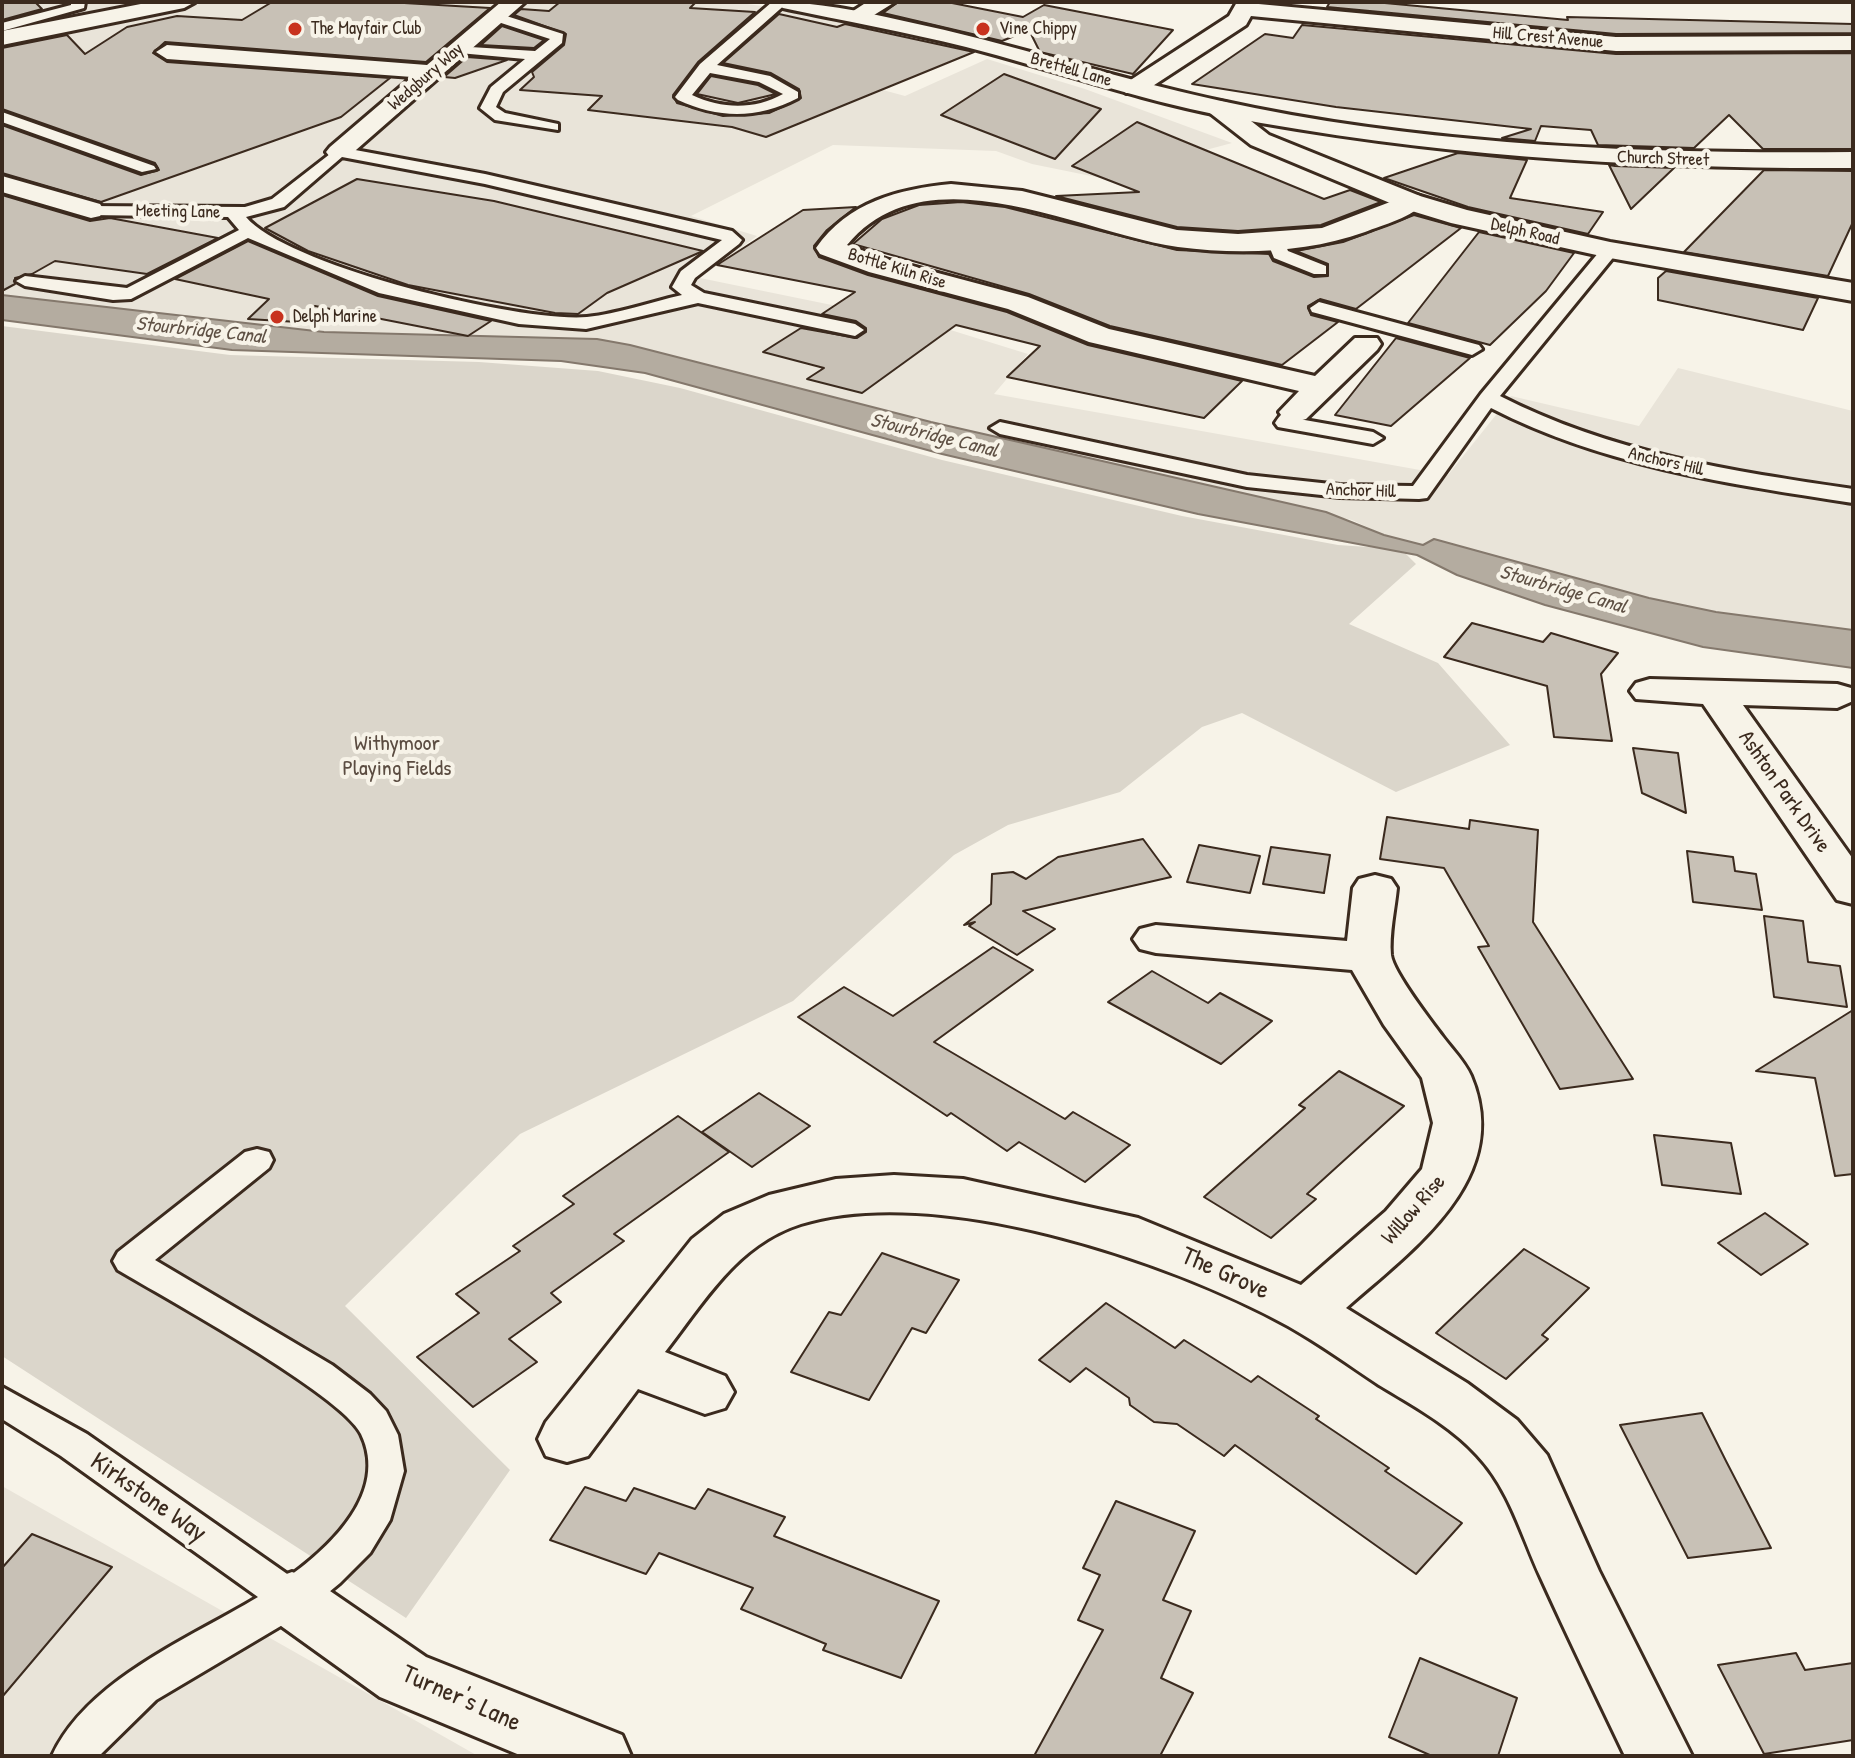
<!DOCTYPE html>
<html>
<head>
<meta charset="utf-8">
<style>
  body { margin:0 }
  #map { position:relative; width:1855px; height:1758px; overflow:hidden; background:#f7f3e8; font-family:"Patrick Hand",sans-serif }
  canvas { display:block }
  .frame { position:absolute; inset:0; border:4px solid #3b2a1e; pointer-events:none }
</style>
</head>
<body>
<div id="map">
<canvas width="1855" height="1758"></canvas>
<div class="frame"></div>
</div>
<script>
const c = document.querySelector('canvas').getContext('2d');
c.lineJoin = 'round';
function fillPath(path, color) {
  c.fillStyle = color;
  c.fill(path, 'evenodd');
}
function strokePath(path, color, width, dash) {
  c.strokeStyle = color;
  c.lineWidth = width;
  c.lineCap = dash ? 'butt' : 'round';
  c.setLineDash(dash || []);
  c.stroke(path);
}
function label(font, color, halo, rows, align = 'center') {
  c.font = font + ' "Patrick Hand",sans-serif';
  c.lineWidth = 8;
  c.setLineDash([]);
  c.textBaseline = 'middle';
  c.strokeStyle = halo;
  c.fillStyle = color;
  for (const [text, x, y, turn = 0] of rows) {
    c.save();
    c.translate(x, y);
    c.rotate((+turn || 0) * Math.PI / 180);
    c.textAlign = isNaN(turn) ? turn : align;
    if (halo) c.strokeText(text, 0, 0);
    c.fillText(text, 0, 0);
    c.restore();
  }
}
fillPath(new Path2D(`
  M 2,2 L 732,2 L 791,10 L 846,24 L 801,40 L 772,60 L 905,96 L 987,59 L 1085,89 L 1232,143 L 1101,178 L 1032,164 L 996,151 L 833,145 L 691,216 L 757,236 L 700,278 L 944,328 L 1028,354 L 994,394 L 1448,475 L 1511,396 L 1639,426 L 1678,368 L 1853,411 L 1853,630 L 1716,612 L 1649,598 L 1435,539 L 1423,545 L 1384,535 L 1352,520 L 931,422 L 597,339 L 324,332 L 2,295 Z
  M 2,1486 L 478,1756 L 2,1756 Z`), '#e9e4d9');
fillPath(new Path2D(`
  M 2,326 L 230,355 L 479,362 L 598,371 L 680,388 L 942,460 L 1182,516 L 1338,545 L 1383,548 L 1406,554 L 1416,564 L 1349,624 L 1438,663 L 1510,745 L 1396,792 L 1242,713 L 1202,727 L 1120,792 L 1008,825 L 954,855 L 793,1001 L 520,1134 L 345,1306 L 510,1470 L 406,1618 L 2,1356 Z`), '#dbd6cb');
const water = new Path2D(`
  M 2,295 L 324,332 L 597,339 L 630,345 L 931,422 L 1326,512 L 1384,535 L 1423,545 L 1434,539 L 1649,598 L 1716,612 L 1853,630 L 1853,668 L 1703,647 L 1545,605 L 1457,575 L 1417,555 L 1198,514 L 942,454 L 645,373 L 561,361 L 232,350 L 2,320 Z`);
fillPath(water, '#b4aca0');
strokePath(water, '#84786c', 2);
const building = new Path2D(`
  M 2,2 L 35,2 L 42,9 L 2,20 Z
  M 272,2 L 387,2 L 490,8 L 426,62 L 165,42 L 153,53 L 167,62 L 390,78 L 341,117 L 101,202 L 2,173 L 2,125 L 141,175 L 159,170 L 155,163 L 2,109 L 2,48 L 67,35 L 85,54 L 127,27 L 177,16 L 242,20 Z
  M 560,2 L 696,2 L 690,8 L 755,12 L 698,62 L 673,95 L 677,103 L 723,116 L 769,113 L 801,98 L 799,89 L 771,73 L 723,63 L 779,14 L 837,27 L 845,24 L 974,52 L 766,137 L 732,127 L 588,110 L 602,96 L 520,90 L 534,77 L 532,72 L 564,45 L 566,34 L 514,15 L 521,9 L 549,11 Z
  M 898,2 L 947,2 L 1023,17 L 1044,5 L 1173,30 L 1133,74 L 1040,52 L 1029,30 L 1002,41 L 883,13 Z
  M 1330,2 L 1374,2 L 1568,20 L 1567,17 L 1853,24 L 1853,33 L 1616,34 L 1327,7 Z
  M 1302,25 L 1616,54 L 1853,53 L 1853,149 L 1763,149 L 1729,115 L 1694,148 L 1598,145 L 1591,130 L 1541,126 L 1535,141 L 1502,138 L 1531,129 L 1336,107 L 1192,84 L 1265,34 L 1293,38 Z
  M 502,26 L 544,40 L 534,48 L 481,45 Z
  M 467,57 L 507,60 L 455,78 L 444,77 Z
  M 1004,74 L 1101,109 L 1055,159 L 941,115 Z
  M 711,76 L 758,85 L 776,94 L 738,103 L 697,94 Z
  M 1137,122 L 1324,199 L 1350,190 L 1381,202 L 1321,225 L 1238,231 L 1177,227 L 1056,196 L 1139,192 L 1072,166 Z
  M 1458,153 L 1527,160 L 1510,198 L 1603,212 L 1588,234 L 1468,207 L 1384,178 Z
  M 1609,165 L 1615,166 L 1674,168 L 1631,209 Z
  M 1764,170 L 1853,171 L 1853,222 L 1828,276 L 1684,252 Z
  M 357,179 L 494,201 L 703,251 L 607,293 L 578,314 L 555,313 L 408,285 L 308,251 L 265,228 Z
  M 2,195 L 90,221 L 110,218 L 218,238 L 147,274 L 55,261 L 32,274 L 15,278 L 15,284 L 2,291 Z
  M 961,202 L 1005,207 L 1177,250 L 1269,254 L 1273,261 L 1314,277 L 1328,276 L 1328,264 L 1296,251 L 1343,242 L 1414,215 L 1461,228 L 1356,309 L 1320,299 L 1308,306 L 1311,315 L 1338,322 L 1282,365 L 1110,326 L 1029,294 L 853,244 L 882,219 L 919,205 Z
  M 856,207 L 827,230 L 814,246 L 819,257 L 868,275 L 1007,312 L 1088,345 L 1242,381 L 1204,418 L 1007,377 L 1040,346 L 956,325 L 862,393 L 807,379 L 824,368 L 763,352 L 801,328 L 857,338 L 866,332 L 866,328 L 856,321 L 822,314 L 855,292 L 717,265 L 803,210 Z
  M 1479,232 L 1574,253 L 1546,291 L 1490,345 L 1408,323 Z
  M 248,241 L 378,296 L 491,321 L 468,336 L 315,306 L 298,322 L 248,319 L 269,299 L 175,279 Z
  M 1666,271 L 1818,298 L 1803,330 L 1658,300 L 1658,278 Z
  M 1396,338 L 1470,358 L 1391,426 L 1335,415 Z
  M 1472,623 L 1543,642 L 1551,633 L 1618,653 L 1601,674 L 1612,741 L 1554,737 L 1547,686 L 1444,657 Z
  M 1633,748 L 1678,753 L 1686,813 L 1642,793 Z
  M 1387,817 L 1469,829 L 1470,820 L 1538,830 L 1533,922 L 1633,1079 L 1560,1089 L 1478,947 L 1489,946 L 1444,868 L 1380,859 Z
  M 1143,839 L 1171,877 L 1023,911 L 1055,929 L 1017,955 L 969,926 L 975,922 L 964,925 L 991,904 L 992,874 L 1013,872 L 1026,879 L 1058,857 Z
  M 1199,845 L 1260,856 L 1250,893 L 1187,882 Z
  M 1271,847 L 1330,855 L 1324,893 L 1263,884 Z
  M 1687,851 L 1733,857 L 1735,871 L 1756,874 L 1762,910 L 1693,902 Z
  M 1764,916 L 1803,921 L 1808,962 L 1840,966 L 1847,1007 L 1774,997 Z
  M 993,947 L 1033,970 L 934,1042 L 1065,1119 L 1073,1112 L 1130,1145 L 1085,1182 L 1019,1142 L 1007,1151 L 951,1113 L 947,1116 L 798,1017 L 844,987 L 893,1016 Z
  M 1152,971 L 1208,1003 L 1220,993 L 1272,1021 L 1221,1064 L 1108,1002 Z
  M 1853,1010 L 1853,1174 L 1835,1176 L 1815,1078 L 1756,1071 Z
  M 1339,1071 L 1404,1106 L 1307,1194 L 1316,1199 L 1271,1238 L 1204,1197 L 1305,1108 L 1299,1105 Z
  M 759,1093 L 810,1126 L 752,1167 L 702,1132 Z
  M 678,1116 L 729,1152 L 614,1234 L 624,1241 L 551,1293 L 561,1302 L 509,1339 L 537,1362 L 473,1407 L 417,1357 L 479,1313 L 456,1294 L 520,1251 L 513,1246 L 574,1204 L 563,1196 Z
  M 1654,1135 L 1731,1143 L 1741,1194 L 1662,1185 Z
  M 1765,1213 L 1808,1244 L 1761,1275 L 1718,1243 Z
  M 1524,1249 L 1589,1288 L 1542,1335 L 1548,1339 L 1506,1379 L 1436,1333 Z
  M 882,1253 L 959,1280 L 926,1333 L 912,1328 L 869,1400 L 791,1372 L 829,1312 L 841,1315 Z
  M 1106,1303 L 1175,1348 L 1184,1340 L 1251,1382 L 1258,1376 L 1319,1416 L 1316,1419 L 1389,1468 L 1385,1471 L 1462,1523 L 1416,1574 L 1235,1445 L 1224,1456 L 1177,1424 L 1154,1422 L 1130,1405 L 1129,1398 L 1086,1368 L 1070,1382 L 1039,1360 Z
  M 1702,1413 L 1726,1461 L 1771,1548 L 1688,1558 L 1620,1425 Z
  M 585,1487 L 626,1501 L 634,1488 L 695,1509 L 708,1489 L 785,1517 L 774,1536 L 939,1601 L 901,1678 L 823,1650 L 826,1644 L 741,1609 L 753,1588 L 659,1553 L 646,1574 L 550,1540 Z
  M 1116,1501 L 1195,1531 L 1163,1600 L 1191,1611 L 1161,1678 L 1193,1693 L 1160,1756 L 1034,1756 L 1103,1630 L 1078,1620 L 1100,1575 L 1083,1568 Z
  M 32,1534 L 112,1567 L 2,1697 L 2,1568 Z
  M 1796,1653 L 1805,1670 L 1853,1663 L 1853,1740 L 1764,1754 L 1718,1665 Z
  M 1420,1658 L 1517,1698 L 1498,1756 L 1432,1756 L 1389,1737 Z`);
fillPath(building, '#c8c1b6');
strokePath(building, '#3b2a1e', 2);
const service = new Path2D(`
  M 71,2 L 85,2 L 84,8 L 2,31 L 2,23 L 71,5 Z
  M 772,2 L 788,2 L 717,65 L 770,76 L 798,92 L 798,98 C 758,119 719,119 678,100 L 675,97 L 700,64 ZM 710,73 L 759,82 L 783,94 C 754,110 722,109 692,95 Z
  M 497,13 L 563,34 L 562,43 L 503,92 L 496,107 L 505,113 L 558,124 L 558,130 L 495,120 L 480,108 L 491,87 L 525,59 L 459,53 L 454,52 L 454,46 L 535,51 L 550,39 L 492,20 L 490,17 Z
  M 2,112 L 154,166 L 156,169 L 142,172 L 2,122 Z
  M 339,147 L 485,174 L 732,231 L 742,240 L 739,244 L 695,278 L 691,285 L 704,293 L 855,324 L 864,330 L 855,336 L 698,303 L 586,329 L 519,324 L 379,293 L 248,238 L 131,299 L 113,300 L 25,286 L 16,281 L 25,276 L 127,288 L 239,230 L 228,217 L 91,215 L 82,210 L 85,206 L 245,207 L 272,199 ZM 342,157 L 485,184 L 722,240 L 681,271 L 672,287 L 682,295 C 651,302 618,314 587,317 C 521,323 287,266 246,217 L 284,207 Z
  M 1276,236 L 1282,237 L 1288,251 L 1326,266 L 1326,274 L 1314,274 L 1274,258 L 1267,241 Z
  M 1610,245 L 1619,250 L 1616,254 L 1500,396 C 1611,453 1731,471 1853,489 L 1853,503 C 1729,484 1604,466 1491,408 L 1427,498 L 1419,499 L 1340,497 L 1247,487 L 1000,434 L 990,428 L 1000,422 L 1247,475 L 1340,485 L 1413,486 L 1481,394 L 1604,246 Z
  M 1319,302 L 1479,345 L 1482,349 L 1472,355 L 1312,312 L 1310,308 Z
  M 1295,406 L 1305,412 L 1299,419 L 1373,432 L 1383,438 L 1373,444 L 1278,427 L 1275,423 C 1280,415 1286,408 1295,406 Z
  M 257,1149 L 269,1152 L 273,1160 L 269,1168 L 155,1260 L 332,1365 L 370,1394 L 386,1411 L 398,1435 L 404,1471 L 390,1520 L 370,1553 L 340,1583 L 306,1611 L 156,1700 L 99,1756 L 52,1756 C 87,1680 190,1638 258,1597 L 61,1456 L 2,1419 L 2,1387 L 87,1434 L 290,1576 C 331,1546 389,1492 361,1434 C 341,1394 165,1298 118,1270 L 113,1261 L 118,1252 L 245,1152 Z`);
const minor = new Path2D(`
  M 151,2 L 195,2 L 184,8 L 2,45 L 2,31 Z
  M 501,2 L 525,2 L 348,157 L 330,157 L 326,152 L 330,147 L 412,77 L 167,59 L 156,52 L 167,45 L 427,65 Z
  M 867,2 L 895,2 L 866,20 L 850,20 L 847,15 Z
  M 1237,2 L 1616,37 L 1853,36 L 1853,50 L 1616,51 L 1251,16 L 1246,25 L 1142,93 L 1126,93 L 1122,88 L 1126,83 L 1229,16 Z
  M 2,176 L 100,204 L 104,210 L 100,216 L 91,218 L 2,192 Z
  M 951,184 L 1022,191 L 1177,230 L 1238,234 L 1322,228 L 1411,194 L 1420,196 L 1424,202 C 1414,217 1382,225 1365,232 C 1306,253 1239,255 1178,247 C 1080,233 927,148 847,245 L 889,260 L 1028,297 L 1109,329 L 1315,376 L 1355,338 L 1377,338 L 1381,344 L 1377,350 L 1306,419 L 1295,422 L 1284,419 L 1279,412 L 1299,391 L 1089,342 L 1008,309 L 869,272 L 820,254 L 816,248 C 848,202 899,189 951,184 Z
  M 1650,679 L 1837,684 L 1851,688 L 1853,701 L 1837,708 L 1743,705 L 1853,859 L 1853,904 L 1837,900 L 1703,704 L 1636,699 L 1630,691 L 1636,683 Z
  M 1375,875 L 1391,879 L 1397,888 C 1395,909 1389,934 1391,955 C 1393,972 1431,1021 1443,1037 C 1452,1049 1465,1062 1471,1076 C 1514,1178 1413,1249 1346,1308 L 1467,1383 L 1517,1420 L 1547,1455 L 1599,1571 L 1692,1756 L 1625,1756 C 1597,1697 1568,1638 1541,1578 C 1521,1535 1510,1490 1477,1455 C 1451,1426 1412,1405 1379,1385 C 1349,1365 1320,1344 1288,1326 C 1169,1260 935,1182 801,1224 C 737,1244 704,1302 665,1352 L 725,1376 L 734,1392 L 725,1408 L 705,1414 L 638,1389 L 588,1456 L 567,1462 L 546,1456 L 538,1439 L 546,1422 L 692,1239 L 724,1214 L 769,1195 L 836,1179 L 894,1175 L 963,1179 L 1138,1218 L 1301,1285 L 1386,1211 L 1422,1169 L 1433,1123 L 1422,1078 L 1384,1025 L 1352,970 L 1156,953 L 1140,949 L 1133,939 L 1140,929 L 1156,925 L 1347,941 L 1353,888 L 1359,879 Z
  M 292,1572 L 314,1580 L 426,1657 L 622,1735 L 631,1756 L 522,1756 L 380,1697 L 270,1618 L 261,1599 L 270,1580 Z`);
const secondary = new Path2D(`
  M 1219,101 L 1228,103 L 1269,135 L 1420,196 L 1467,210 L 1610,242 L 1853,283 L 1853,301 L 1610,258 L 1451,223 L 1402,208 L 1251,145 L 1210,113 L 1207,108 L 1210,103 Z`);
const primary = new Path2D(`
  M 772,2 C 818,2 859,11 904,21 C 1010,43 1114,78 1221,101 C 1425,146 1645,154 1853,152 L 1853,168 C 1638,169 1434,156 1223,116 C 1136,99 1051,69 966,47 C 906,32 844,21 783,8 Z`);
strokePath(service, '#3b2a1e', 6);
strokePath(minor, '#3b2a1e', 6);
strokePath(secondary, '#3b2a1e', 6);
strokePath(primary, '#3b2a1e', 6);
fillPath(service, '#f7f3e8');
fillPath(minor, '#f7f3e8');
fillPath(secondary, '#f7f3e8');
fillPath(primary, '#f7f3e8');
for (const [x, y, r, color] of [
  [295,29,8,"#c8321e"],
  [983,29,8,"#c8321e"],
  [277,317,8,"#c8321e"]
]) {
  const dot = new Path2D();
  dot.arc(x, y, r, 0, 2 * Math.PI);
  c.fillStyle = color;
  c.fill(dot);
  strokePath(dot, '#f7f3e8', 3);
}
label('18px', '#3b2a1e', '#f7f3e8', [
  ["The Mayfair Club",311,29],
  ["Vine Chippy",999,29],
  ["Delph Marine",293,317]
], 'left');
label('18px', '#3b2a1e', '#f7f3e8', [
  ["Hill Crest Avenue",1548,38,5],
  ["Brettell Lane",1071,70,16],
  ["Wedgbury Way",426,77,-41],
  ["Church Street",1663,159,2],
  ["Meeting Lane",178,212,1],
  ["Delph Road",1525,232,13],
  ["Bottle Kiln Rise",897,269,17],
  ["Anchors Hill",1666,462,13],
  ["Anchor Hill",1361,491,2]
]);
label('italic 20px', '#5f5145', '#f7f3e8', [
  ["Stourbridge Canal",201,331,6],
  ["Stourbridge Canal",934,436,14],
  ["Stourbridge Canal",1563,590,16]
]);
label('22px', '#5b4c41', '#f7f3e8', [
  ["Withymoor",397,744],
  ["Playing Fields",397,769]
]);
label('22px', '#3b2a1e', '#f7f3e8', [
  ["Ashton Park Drive",1784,792,55],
  ["Willow Rise",1414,1210,-49]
]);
label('26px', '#3b2a1e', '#f7f3e8', [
  ["The Grove",1225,1274,24],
  ["Kirkstone Way",148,1498,35],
  ["Turner's Lane",461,1699,24]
]);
</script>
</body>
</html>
